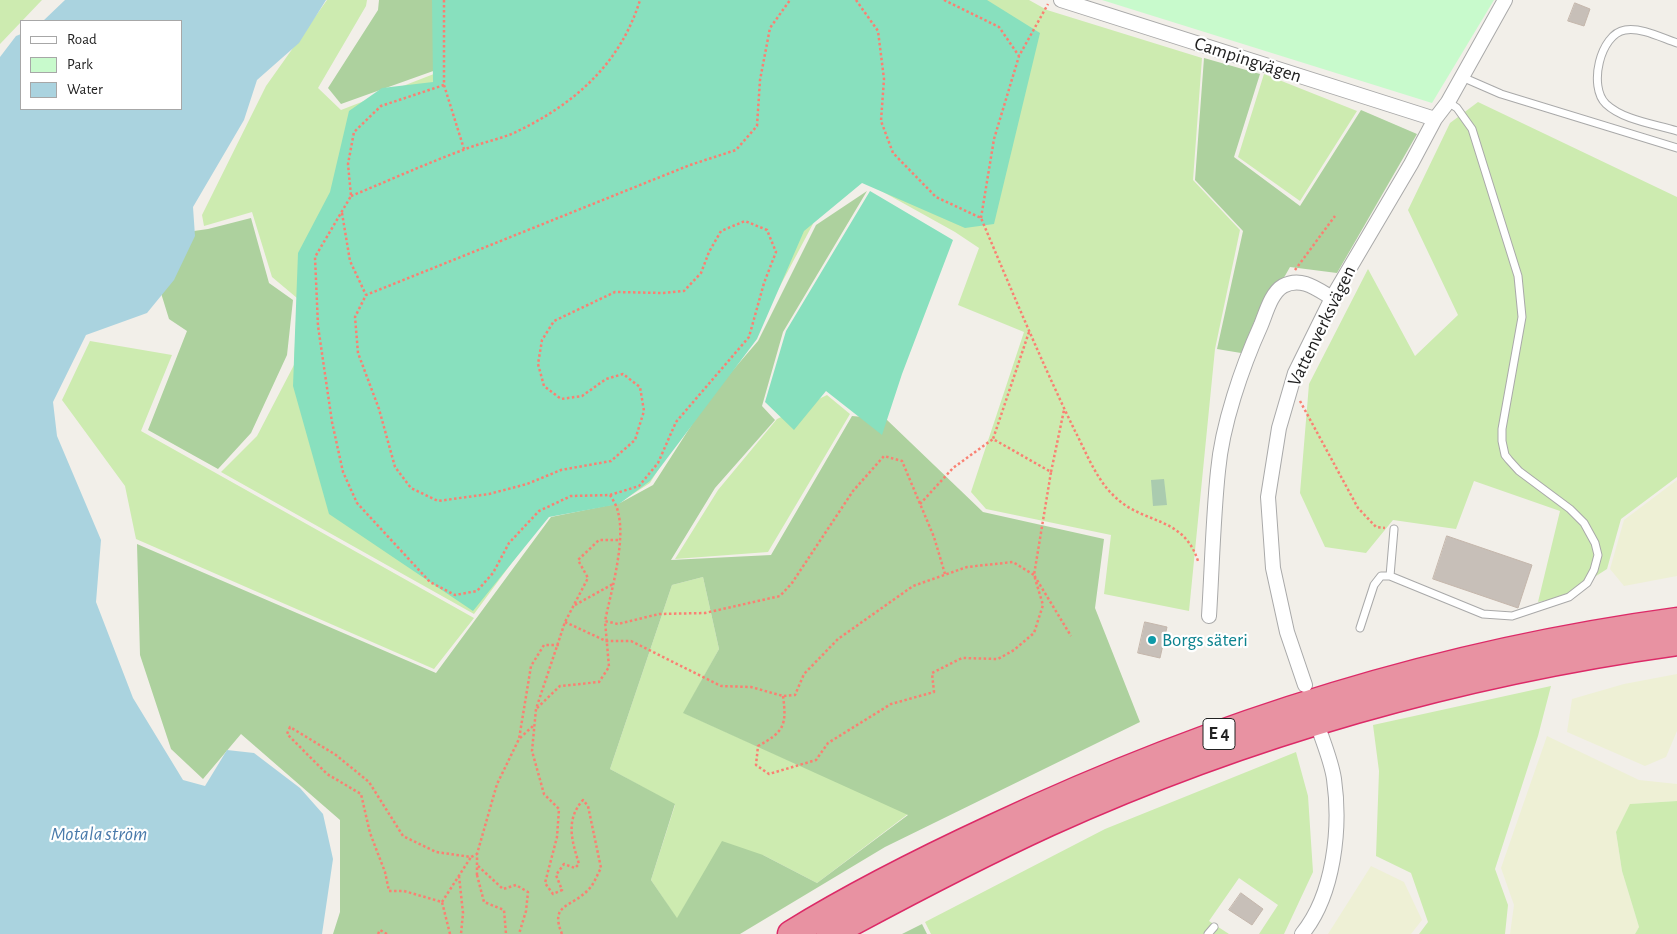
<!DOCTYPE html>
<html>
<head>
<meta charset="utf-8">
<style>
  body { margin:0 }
  #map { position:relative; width:1677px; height:934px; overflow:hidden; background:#f2efe9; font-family:"Alegreya Sans",sans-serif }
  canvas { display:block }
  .legend { position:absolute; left:20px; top:20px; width:162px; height:90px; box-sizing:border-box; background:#fff; border:1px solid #a7a7a7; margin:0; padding:6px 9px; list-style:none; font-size:15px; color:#222 }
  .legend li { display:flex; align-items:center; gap:10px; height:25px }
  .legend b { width:25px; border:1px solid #a7a7a7 }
</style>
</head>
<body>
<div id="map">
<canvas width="1677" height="934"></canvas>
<ul class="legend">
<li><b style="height:6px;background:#fff"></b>Road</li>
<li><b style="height:14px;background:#c8facc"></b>Park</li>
<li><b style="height:14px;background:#aad3df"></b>Water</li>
</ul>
</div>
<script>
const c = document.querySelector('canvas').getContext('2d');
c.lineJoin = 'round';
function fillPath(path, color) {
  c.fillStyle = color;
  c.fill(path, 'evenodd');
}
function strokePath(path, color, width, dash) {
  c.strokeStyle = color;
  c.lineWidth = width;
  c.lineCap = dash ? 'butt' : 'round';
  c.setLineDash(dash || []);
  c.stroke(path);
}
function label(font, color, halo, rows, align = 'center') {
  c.font = font + ' "Alegreya Sans",sans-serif';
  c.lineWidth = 4.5;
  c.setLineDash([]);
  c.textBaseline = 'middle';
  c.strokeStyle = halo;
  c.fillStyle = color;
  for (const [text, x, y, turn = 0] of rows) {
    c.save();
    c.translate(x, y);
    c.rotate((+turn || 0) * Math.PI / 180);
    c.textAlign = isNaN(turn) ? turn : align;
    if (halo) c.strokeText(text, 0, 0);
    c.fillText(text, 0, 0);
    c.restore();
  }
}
fillPath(new Path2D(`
  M 1677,480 L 1677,576 L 1624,586 L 1610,569 L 1624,520 Z
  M 1677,674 L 1677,731 L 1666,757 L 1645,766 L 1567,732 L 1572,699 L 1624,684 Z
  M 1547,736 L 1639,780 L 1677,784 L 1677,801 L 1631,804 L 1616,832 L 1622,871 L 1639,927 L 1635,934 L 1510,934 L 1514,905 L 1501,868 Z
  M 1371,866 L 1404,882 L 1422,920 L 1411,934 L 1328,934 Z`), '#eef0d5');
fillPath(new Path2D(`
  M 0,0 L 42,0 L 0,44 Z
  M 327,0 L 367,0 L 366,6 L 318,88 L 341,110 L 439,72 L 437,0 L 1029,0 L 1047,10 L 1202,58 L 1193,180 L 1240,230 L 1215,349 L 1189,611 L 1104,594 L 1111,535 L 986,509 L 971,492 L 1024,332 L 958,305 L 979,248 L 955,232 L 858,178 L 815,220 L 752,339 L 706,392 L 650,483 L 622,501 L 547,515 L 474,614 L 221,472 L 257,436 L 294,365 L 297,298 L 272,277 L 252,212 L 204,226 L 202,215 L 266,86 Z
  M 1264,74 L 1357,111 L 1300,201 L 1238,157 Z
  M 1478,102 L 1677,197 L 1677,477 L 1621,519 L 1607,569 L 1563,597 L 1538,602 L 1560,511 L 1474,481 L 1456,529 L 1393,520 L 1366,553 L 1325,547 L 1300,493 L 1309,384 L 1368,269 L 1415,356 L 1458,315 L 1408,210 L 1450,123 Z
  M 90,341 L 172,355 L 141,431 L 474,618 L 434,669 L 136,539 L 125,486 L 62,400 Z
  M 827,395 L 850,414 L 768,552 L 675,559 L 718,490 L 777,419 Z
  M 703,577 L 719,649 L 684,713 L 908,814 L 817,883 L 763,855 L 691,895 L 677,919 L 651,880 L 675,805 L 610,769 L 672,585 Z
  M 1551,686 L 1538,736 L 1495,869 L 1508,905 L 1505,934 L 1419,934 L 1428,922 L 1411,873 L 1376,856 L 1379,771 L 1373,725 Z
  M 1296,752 L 1308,796 L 1313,872 L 1284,934 L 1259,934 L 1278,905 L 1239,878 L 1209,921 L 1229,934 L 931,934 L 925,922 L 1105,829 Z
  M 1677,801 L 1677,934 L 1635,934 L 1639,927 L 1622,871 L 1616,832 L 1630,804 Z`), '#cdebb0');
fillPath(new Path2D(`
  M 379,0 L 433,0 L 436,70 L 341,104 L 328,88 L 378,10 Z
  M 1204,58 L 1260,74 L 1234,157 L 1300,206 L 1361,110 L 1417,134 L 1337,273 L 1290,267 L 1241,353 L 1217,349 L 1243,231 L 1195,180 Z
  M 867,191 L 783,332 L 762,406 L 775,420 L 715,488 L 671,560 L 771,555 L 852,416 L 886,419 L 983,512 L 1104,539 L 1095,608 L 1140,722 L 885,847 L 740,934 L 333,934 L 340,912 L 340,820 L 241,734 L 203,779 L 171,749 L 140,655 L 137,544 L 436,673 L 551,517 L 620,503 L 653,485 L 709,398 L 758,341 L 816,225 ZM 703,577 L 719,649 L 683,713 L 908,815 L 817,883 L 763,855 L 722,841 L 677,918 L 651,880 L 675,804 L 610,769 L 672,585 Z
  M 251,218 L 269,283 L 293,300 L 287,355 L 251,433 L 218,469 L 148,430 L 187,331 L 169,319 L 144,238 L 208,229 Z
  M 922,924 L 927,934 L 902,934 Z`), '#add19e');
fillPath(new Path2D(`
  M 1164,479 L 1167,505 L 1153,506 L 1151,480 Z`), '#aacbaf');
fillPath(new Path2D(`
  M 1102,0 L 1494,0 L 1432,103 Z`), '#c8facc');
fillPath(new Path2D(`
  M 432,0 L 987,0 L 1040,33 L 994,224 L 965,228 L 862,183 L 804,231 L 757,339 L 650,481 L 619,504 L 549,517 L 473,611 L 329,514 L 293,386 L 298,253 L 330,192 L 349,111 L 382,88 L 433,82 Z
  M 870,191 L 953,240 L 902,374 L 882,435 L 826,391 L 794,430 L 765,402 L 786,331 Z`), '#88e0be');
fillPath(new Path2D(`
  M 65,0 L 326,0 L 299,43 L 257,80 L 244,120 L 193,207 L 195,236 L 174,280 L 147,313 L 86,335 L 53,402 L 57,436 L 101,540 L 96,602 L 133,698 L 183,780 L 205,786 L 227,750 L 254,753 L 300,788 L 323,814 L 333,859 L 322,934 L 0,934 L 0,57 L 16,36 L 21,34 L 21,109 L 181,109 L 181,21 L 43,21 Z`), '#aad3df');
const building = new Path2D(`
  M 1575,3 L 1590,9 L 1584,26 L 1568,21 Z
  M 1447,536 L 1532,565 L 1518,608 L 1433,579 Z
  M 1145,622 L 1167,627 L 1160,658 L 1138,653 Z
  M 1241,893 L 1263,909 L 1252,925 L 1229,910 Z`);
fillPath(building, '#c7bfb8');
strokePath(building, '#c4b6ab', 1);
const lane = new Path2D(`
  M 1677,43 C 1662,38 1641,27 1625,30 C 1600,34 1588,87 1606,104 C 1623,120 1654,124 1677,131
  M 1462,77 L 1501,94 L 1677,148
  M 1390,576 L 1394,529
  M 1360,628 L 1374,585 L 1381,576 L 1390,576 L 1483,614 L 1512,616 L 1569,597 L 1587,583 L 1594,570 L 1598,555 L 1595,543 L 1584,523 L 1570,509 L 1519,471 L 1509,460 L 1505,455 L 1502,441 L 1502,429 L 1522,317 L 1518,276 L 1472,129 L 1457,108 L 1448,102
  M 1208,934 L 1214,927`);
const street = new Path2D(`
  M 1061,0 L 1435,119
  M 1209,616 C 1212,568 1213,519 1218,471 C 1222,425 1242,367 1261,325 C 1266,313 1271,293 1283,286 C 1301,276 1317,289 1332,298
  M 1305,685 L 1287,632 L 1273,568 L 1268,497 L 1279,428 L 1295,373 L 1332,298 L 1411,164 L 1435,119 L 1448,102 L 1505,0
  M 1302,934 C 1334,895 1341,828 1334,779 C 1332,765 1326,749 1321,735`);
const highway = new Path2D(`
  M 791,934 C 856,894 924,860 993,828 C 1209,726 1440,653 1677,621
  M 830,934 C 902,895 974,857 1048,823 C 1246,733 1461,672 1677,642`);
strokePath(lane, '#a9a9a9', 9);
strokePath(street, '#a9a9a9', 16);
strokePath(highway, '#dc2a67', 29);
strokePath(new Path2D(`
  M 444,0 L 444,85 L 381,106 L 354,132 L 348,164 L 351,196 L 315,257 L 318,326 L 332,422 L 343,472 L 357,503 L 430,582 L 455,595 L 477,591 L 493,573 L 509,543 L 539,511 L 571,496 L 610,495 L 639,486 L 658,463 L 676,422 L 749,337 L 764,283 L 776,252 L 767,230 L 745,221 L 721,231 L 709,252 L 701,273 L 684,291 L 663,293 L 615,292 L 554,321 L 542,340 L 538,364 L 544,386 L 561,399 L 582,396 L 606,379 L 623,374 L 640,387 L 644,411 L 635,440 L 611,461 L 561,470 L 527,484 L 489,494 L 438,501 L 411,488 L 395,467 L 379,409 L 358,353 L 355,317 L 366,295 L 690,165 L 736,150 L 757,126 L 760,80 L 770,28 L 790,0
  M 856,0 L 878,31 L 884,79 L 881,121 L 893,153 L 936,197 L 981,218 C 1011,289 1041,361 1075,431 C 1086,452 1096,479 1114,496 C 1143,525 1183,515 1198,561
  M 944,0 L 999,27 L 1019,56
  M 444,85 L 464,149
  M 351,196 C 388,181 425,164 463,150 C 482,142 503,139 520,130 C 577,102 621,62 640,0
  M 342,213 L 350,261 L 366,295
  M 981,218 L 994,139 L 1019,56 L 1048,4
  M 1295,270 L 1335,216
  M 1029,332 L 993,439 L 1051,472 L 1034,575 L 1071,636
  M 1300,401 L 1358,508 L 1376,527 L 1385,528
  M 1051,472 L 1064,410
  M 610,495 C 613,500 617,506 618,512 C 626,541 611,592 605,621 L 618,624 L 659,614 L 705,613 L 780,596 L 792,583 L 853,491 L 884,456 L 902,461 L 934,537 L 945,574
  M 920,504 L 953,468 L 993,439
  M 575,605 L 613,584
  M 565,622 L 606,641 L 631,641 L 721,686 L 751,687 L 783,696 L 795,695 L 804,674 L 838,639 L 913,586 L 967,567 L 1013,562 L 1034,575 L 1043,605 L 1034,633 L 1014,650 L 998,659 L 962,658 L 932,673 L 934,692 L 891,704 L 828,743 L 816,760 L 769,774 L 756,765 L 758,746 C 784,732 787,725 783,696
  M 537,708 L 560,686 L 599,682 L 609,667 L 605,621
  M 520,738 L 534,725
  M 478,866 L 503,889 L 516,885 L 528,892 L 526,911 L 519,934
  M 477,875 L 477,854 L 497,784 L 519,739 L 531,666 L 544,645 L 559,645
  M 477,875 L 484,902 L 504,910 L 506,934
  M 459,876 L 463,913 L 461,934
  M 442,902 L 471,857
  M 378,934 L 380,930 L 387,934
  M 450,934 L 442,902 L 404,891 L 389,891 L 385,872 L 370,833 L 361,794 L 327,774 L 287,734 L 290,727 L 336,755 L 369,782 L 403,836 L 436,852 L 471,857 L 477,854
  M 562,934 C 549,903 572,908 589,889 C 594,884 597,875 601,868 L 588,806 L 583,800 C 565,820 572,841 579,864 L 575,868 L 564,864 L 556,875 L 562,890 L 553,894 L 545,883 L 557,837 L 559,809 L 544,794 L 532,751 L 536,709 L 565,622 L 588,578 L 578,560 L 599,540 L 619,540`), '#fa8072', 2.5, [2.5, 2.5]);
strokePath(lane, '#fff', 7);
strokePath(street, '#fff', 14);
strokePath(highway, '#e892a2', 26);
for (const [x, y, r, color] of [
  [1152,640,5,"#0f9aa8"]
]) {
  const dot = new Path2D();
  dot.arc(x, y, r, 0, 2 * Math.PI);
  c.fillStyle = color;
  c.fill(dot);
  strokePath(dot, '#fff', 2);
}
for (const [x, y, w] of [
  [1219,734,32]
]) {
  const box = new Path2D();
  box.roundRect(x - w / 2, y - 15.5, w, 31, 4);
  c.fillStyle = '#fff';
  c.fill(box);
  strokePath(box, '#222', 1);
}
label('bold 18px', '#222', null, [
  ["E 4",1219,734]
]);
label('19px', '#222', '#fff', [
  ["Campingvägen",1248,60,18],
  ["Vattenverksvägen",1322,326,-64]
]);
label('19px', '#0d838f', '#fff', [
  ["Borgs säteri",1162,640]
], 'left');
label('italic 20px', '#4a7aab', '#fff', [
  ["Motala ström",99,834]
]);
</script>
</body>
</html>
